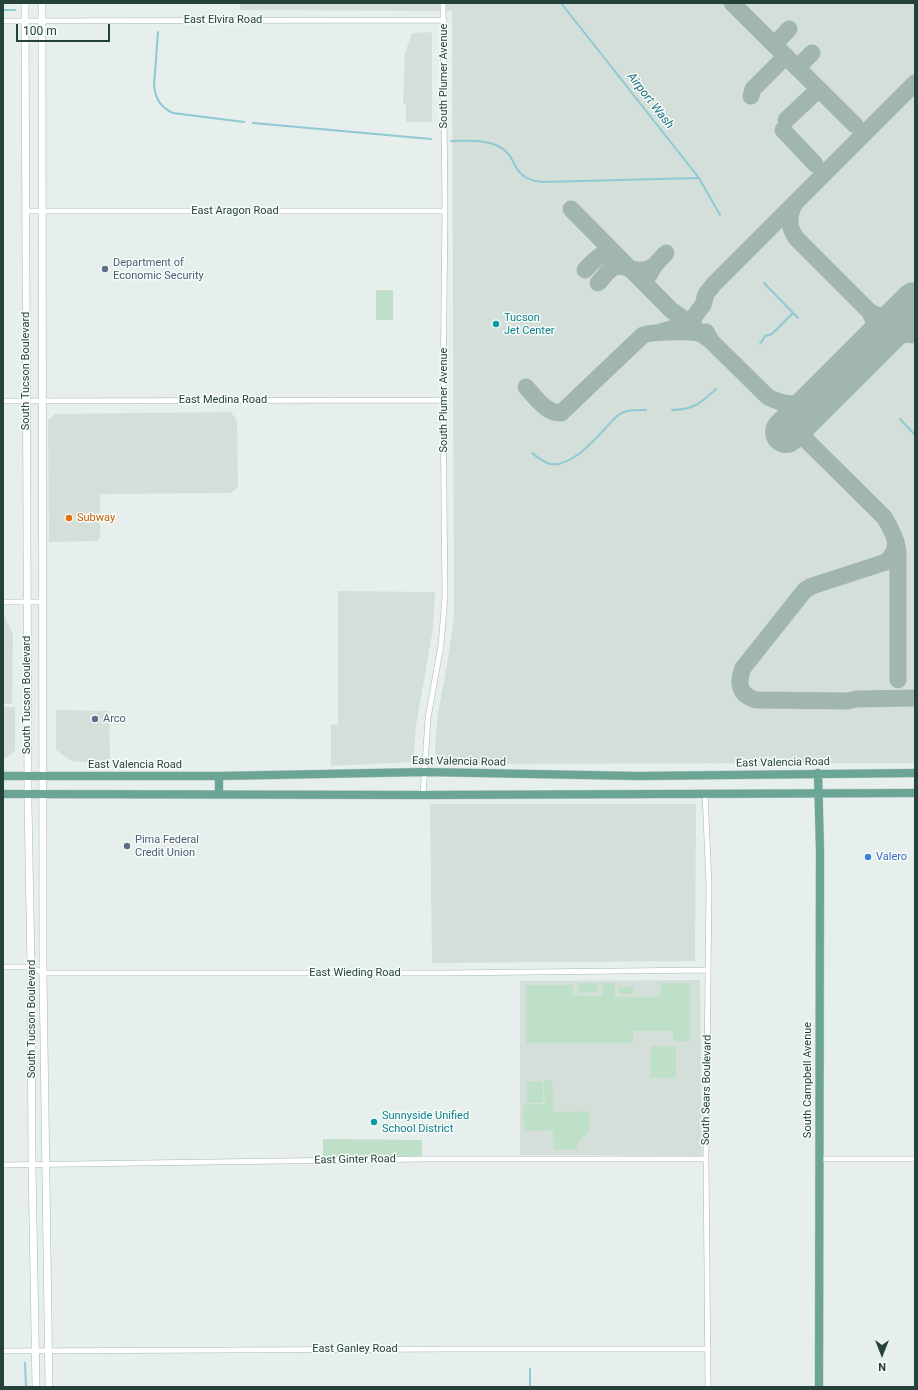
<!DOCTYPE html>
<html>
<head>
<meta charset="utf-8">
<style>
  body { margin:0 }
  #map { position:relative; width:918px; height:1390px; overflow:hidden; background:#e6efeb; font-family:Roboto,sans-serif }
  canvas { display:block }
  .frame { position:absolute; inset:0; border:4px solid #24423a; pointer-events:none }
  .north { position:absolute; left:862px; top:1334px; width:40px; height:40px; -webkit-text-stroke:3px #f7fbf9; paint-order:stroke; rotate:180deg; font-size:11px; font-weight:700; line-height:16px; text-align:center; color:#24423a }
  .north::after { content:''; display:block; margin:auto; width:14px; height:18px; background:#24423a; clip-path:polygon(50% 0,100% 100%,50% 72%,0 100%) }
  .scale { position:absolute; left:16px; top:24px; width:94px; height:18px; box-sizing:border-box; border:2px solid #24423a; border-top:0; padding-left:5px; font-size:12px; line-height:14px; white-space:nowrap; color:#24423a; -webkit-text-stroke:3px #f7fbf9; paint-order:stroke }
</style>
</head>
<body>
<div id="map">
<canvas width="918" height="1390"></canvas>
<div class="frame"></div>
<div class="north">N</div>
<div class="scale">100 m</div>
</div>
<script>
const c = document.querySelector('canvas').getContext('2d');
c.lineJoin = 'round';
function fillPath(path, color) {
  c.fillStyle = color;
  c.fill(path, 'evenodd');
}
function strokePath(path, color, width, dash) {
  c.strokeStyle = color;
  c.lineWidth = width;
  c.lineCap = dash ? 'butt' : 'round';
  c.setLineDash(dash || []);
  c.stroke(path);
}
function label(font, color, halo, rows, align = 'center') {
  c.font = font + ' Roboto,sans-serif';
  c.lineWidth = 3;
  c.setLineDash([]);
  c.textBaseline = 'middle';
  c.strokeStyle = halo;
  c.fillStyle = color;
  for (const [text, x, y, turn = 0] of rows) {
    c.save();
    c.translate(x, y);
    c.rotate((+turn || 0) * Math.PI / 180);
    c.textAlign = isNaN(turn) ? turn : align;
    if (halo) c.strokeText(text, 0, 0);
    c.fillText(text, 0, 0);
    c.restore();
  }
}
fillPath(new Path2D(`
  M 240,3 L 915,3 L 915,763 L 436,764 L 435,745 L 438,713 L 447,665 L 454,616 L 452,11 L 240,10 Z
  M 430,32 L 432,34 L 432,122 L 406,122 L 406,104 L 403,104 L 405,53 L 412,33 Z
  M 231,412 L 237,421 L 238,487 L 231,493 L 100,494 L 100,538 L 97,541 L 49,542 L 48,420 L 55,414 Z
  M 338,591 L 435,592 L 433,628 L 416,726 L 413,762 L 331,766 L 331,725 L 338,724 Z
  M 3,613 L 13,634 L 12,704 L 3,704 Z
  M 3,707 L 15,707 L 15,751 L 3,760 Z
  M 56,710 L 109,711 L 110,761 L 83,762 L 71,761 L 56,750 Z
  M 430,804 L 696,804 L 695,961 L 432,963 Z
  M 700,980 L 702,1156 L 520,1155 L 520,981 Z`), '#d4dfda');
fillPath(new Path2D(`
  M 376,290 L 393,290 L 393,320 L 376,320 Z
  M 578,983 L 598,983 L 598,992 L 578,993 Z
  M 602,983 L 615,983 L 615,997 L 660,997 L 661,983 L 690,983 L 690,1041 L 673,1041 L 673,1031 L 633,1031 L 633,1043 L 526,1043 L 526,985 L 573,985 L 573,996 L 602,996 Z
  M 619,987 L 634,987 L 633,994 L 619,994 Z
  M 651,1046 L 676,1046 L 676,1078 L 650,1078 Z
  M 544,1080 L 552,1080 L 554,1112 L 589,1111 L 589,1131 L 577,1144 L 577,1149 L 554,1150 L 553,1130 L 524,1131 L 523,1105 L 545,1104 Z
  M 543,1081 L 543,1103 L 527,1103 L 526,1082 Z
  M 323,1139 L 422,1140 L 422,1157 L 323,1156 Z`), '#bfe0c8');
strokePath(new Path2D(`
  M 561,3 L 699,178 L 720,215
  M 3,10 L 15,10
  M 158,32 L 154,86 C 156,99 160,107 173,113 L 244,122
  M 253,123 L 431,139
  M 451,141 C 466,141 485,139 498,146 C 520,156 508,178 542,182 L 699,178
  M 764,283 L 798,318
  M 760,344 L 765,336 L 772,334 L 793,313
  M 672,410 C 693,410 701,403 716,389
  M 900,419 L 915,435
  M 532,453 C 537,457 543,462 550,464 C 574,468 600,433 616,417 C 625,409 634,410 646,410
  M 25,1363 L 26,1387
  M 530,1387 L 530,1369`), '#8ec9d4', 2);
strokePath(new Path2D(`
  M 732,3 L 855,125
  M 774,45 L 789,29
  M 797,68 L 812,53
  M 751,96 L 753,89 L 786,56
  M 786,120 L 819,89
  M 783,130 L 815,164
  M 795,203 C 788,216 788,226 796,238 L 885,327 L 896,333 L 915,335
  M 571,209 L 671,310 L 695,327
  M 585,270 C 594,261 603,248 616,256
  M 649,275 L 654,266 L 666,253
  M 598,283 C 602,279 606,273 611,269 C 625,260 635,278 654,266
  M 870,312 C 883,320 894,316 907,311
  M 870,313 C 877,324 875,335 871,347
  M 661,332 L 681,326 L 693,318 L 703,305 L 706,294 L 714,284 L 915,83
  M 706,332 L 711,341 L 768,397 C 788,407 797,404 817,401
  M 526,387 C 536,398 546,413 561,413 L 643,335 C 652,332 692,330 701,334 C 704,335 708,339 711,341
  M 792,426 L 884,517 C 891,528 896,538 898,551 L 898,680
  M 896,541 C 895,550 894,555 886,562 L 812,586 L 805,590 L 743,668 C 737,683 739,695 756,700 L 848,701 L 856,699 L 915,698`), '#a2b6b0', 17);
strokePath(new Path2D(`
  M 786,432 L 915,303`), '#a2b6b0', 42);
const minor = new Path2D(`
  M 3,21 L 444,20
  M 26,211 L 445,211
  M 3,401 L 443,400
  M 3,602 L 43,602
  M 705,793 L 709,885 L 706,1159 L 708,1387
  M 423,795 L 428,718 L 441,645 L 445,597 L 443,400 L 445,211 L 443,3
  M 3,967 L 31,967 L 43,973 L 446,973 L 708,970
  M 819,1159 L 915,1159
  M 3,1165 L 423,1159 L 706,1159
  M 3,1351 L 456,1349 L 708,1349`);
const secondary = new Path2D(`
  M 25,3 L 28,802 L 31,967 L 32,1165 L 36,1387
  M 42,3 L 43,973 L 49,1387`);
const primary = new Path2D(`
  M 818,773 L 820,851 L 819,1387
  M 3,776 L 219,776 L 425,772 L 638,776 L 915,773
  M 219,776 L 219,795
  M 3,794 L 423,795 L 915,793`);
strokePath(minor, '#a8b8b2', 6);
strokePath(secondary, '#a4bbb3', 8);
strokePath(primary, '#c2cac8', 9);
strokePath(minor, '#fff', 5);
strokePath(secondary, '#fff', 7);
strokePath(primary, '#6aa596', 8);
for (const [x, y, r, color] of [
  [105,269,4,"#5c6f8a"],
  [496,324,4,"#0f9aa8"],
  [69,518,4,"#e8710a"],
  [95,719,4,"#5c6f8a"],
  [127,846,4,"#5c6f8a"],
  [868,857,4,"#3f7fe0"],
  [374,1122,4,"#0f9aa8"]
]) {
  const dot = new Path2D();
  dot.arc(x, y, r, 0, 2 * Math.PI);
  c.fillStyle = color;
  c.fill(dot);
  strokePath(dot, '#f7fbf9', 1.5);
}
label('11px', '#24423a', '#f7fbf9', [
  ["East Elvira Road",223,20],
  ["South Plumer Avenue",444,76,-90],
  ["East Aragon Road",235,211],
  ["South Tucson Boulevard",26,371,-90],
  ["East Medina Road",223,400],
  ["South Plumer Avenue",444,400,-90],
  ["South Tucson Boulevard",27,695,-90],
  ["East Valencia Road",459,762,1],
  ["East Valencia Road",783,763,-1],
  ["East Valencia Road",135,765],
  ["East Wieding Road",355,973],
  ["South Tucson Boulevard",32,1019,-90],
  ["South Campbell Avenue",808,1080,-90],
  ["South Sears Boulevard",707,1090,-89],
  ["East Ginter Road",355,1160,-1],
  ["East Ganley Road",355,1349]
]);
label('11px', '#4e5e75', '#f7fbf9', [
  ["Department of",113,263],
  ["Economic Security",113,276],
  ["Arco",103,719],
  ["Pima Federal",135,840],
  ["Credit Union",135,853]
], 'left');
label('11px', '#0d838f', '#f7fbf9', [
  ["Tucson",504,318],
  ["Jet Center",504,331],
  ["Sunnyside Unified",382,1116],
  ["School District",382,1129]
], 'left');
label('11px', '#c56008', '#f7fbf9', [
  ["Subway",77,518]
], 'left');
label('11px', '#366cbe', '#f7fbf9', [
  ["Valero",876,857]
], 'left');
label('italic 12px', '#1c6f80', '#f7fbf9', [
  ["Airport Wash",650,101,52]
]);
</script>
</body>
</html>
